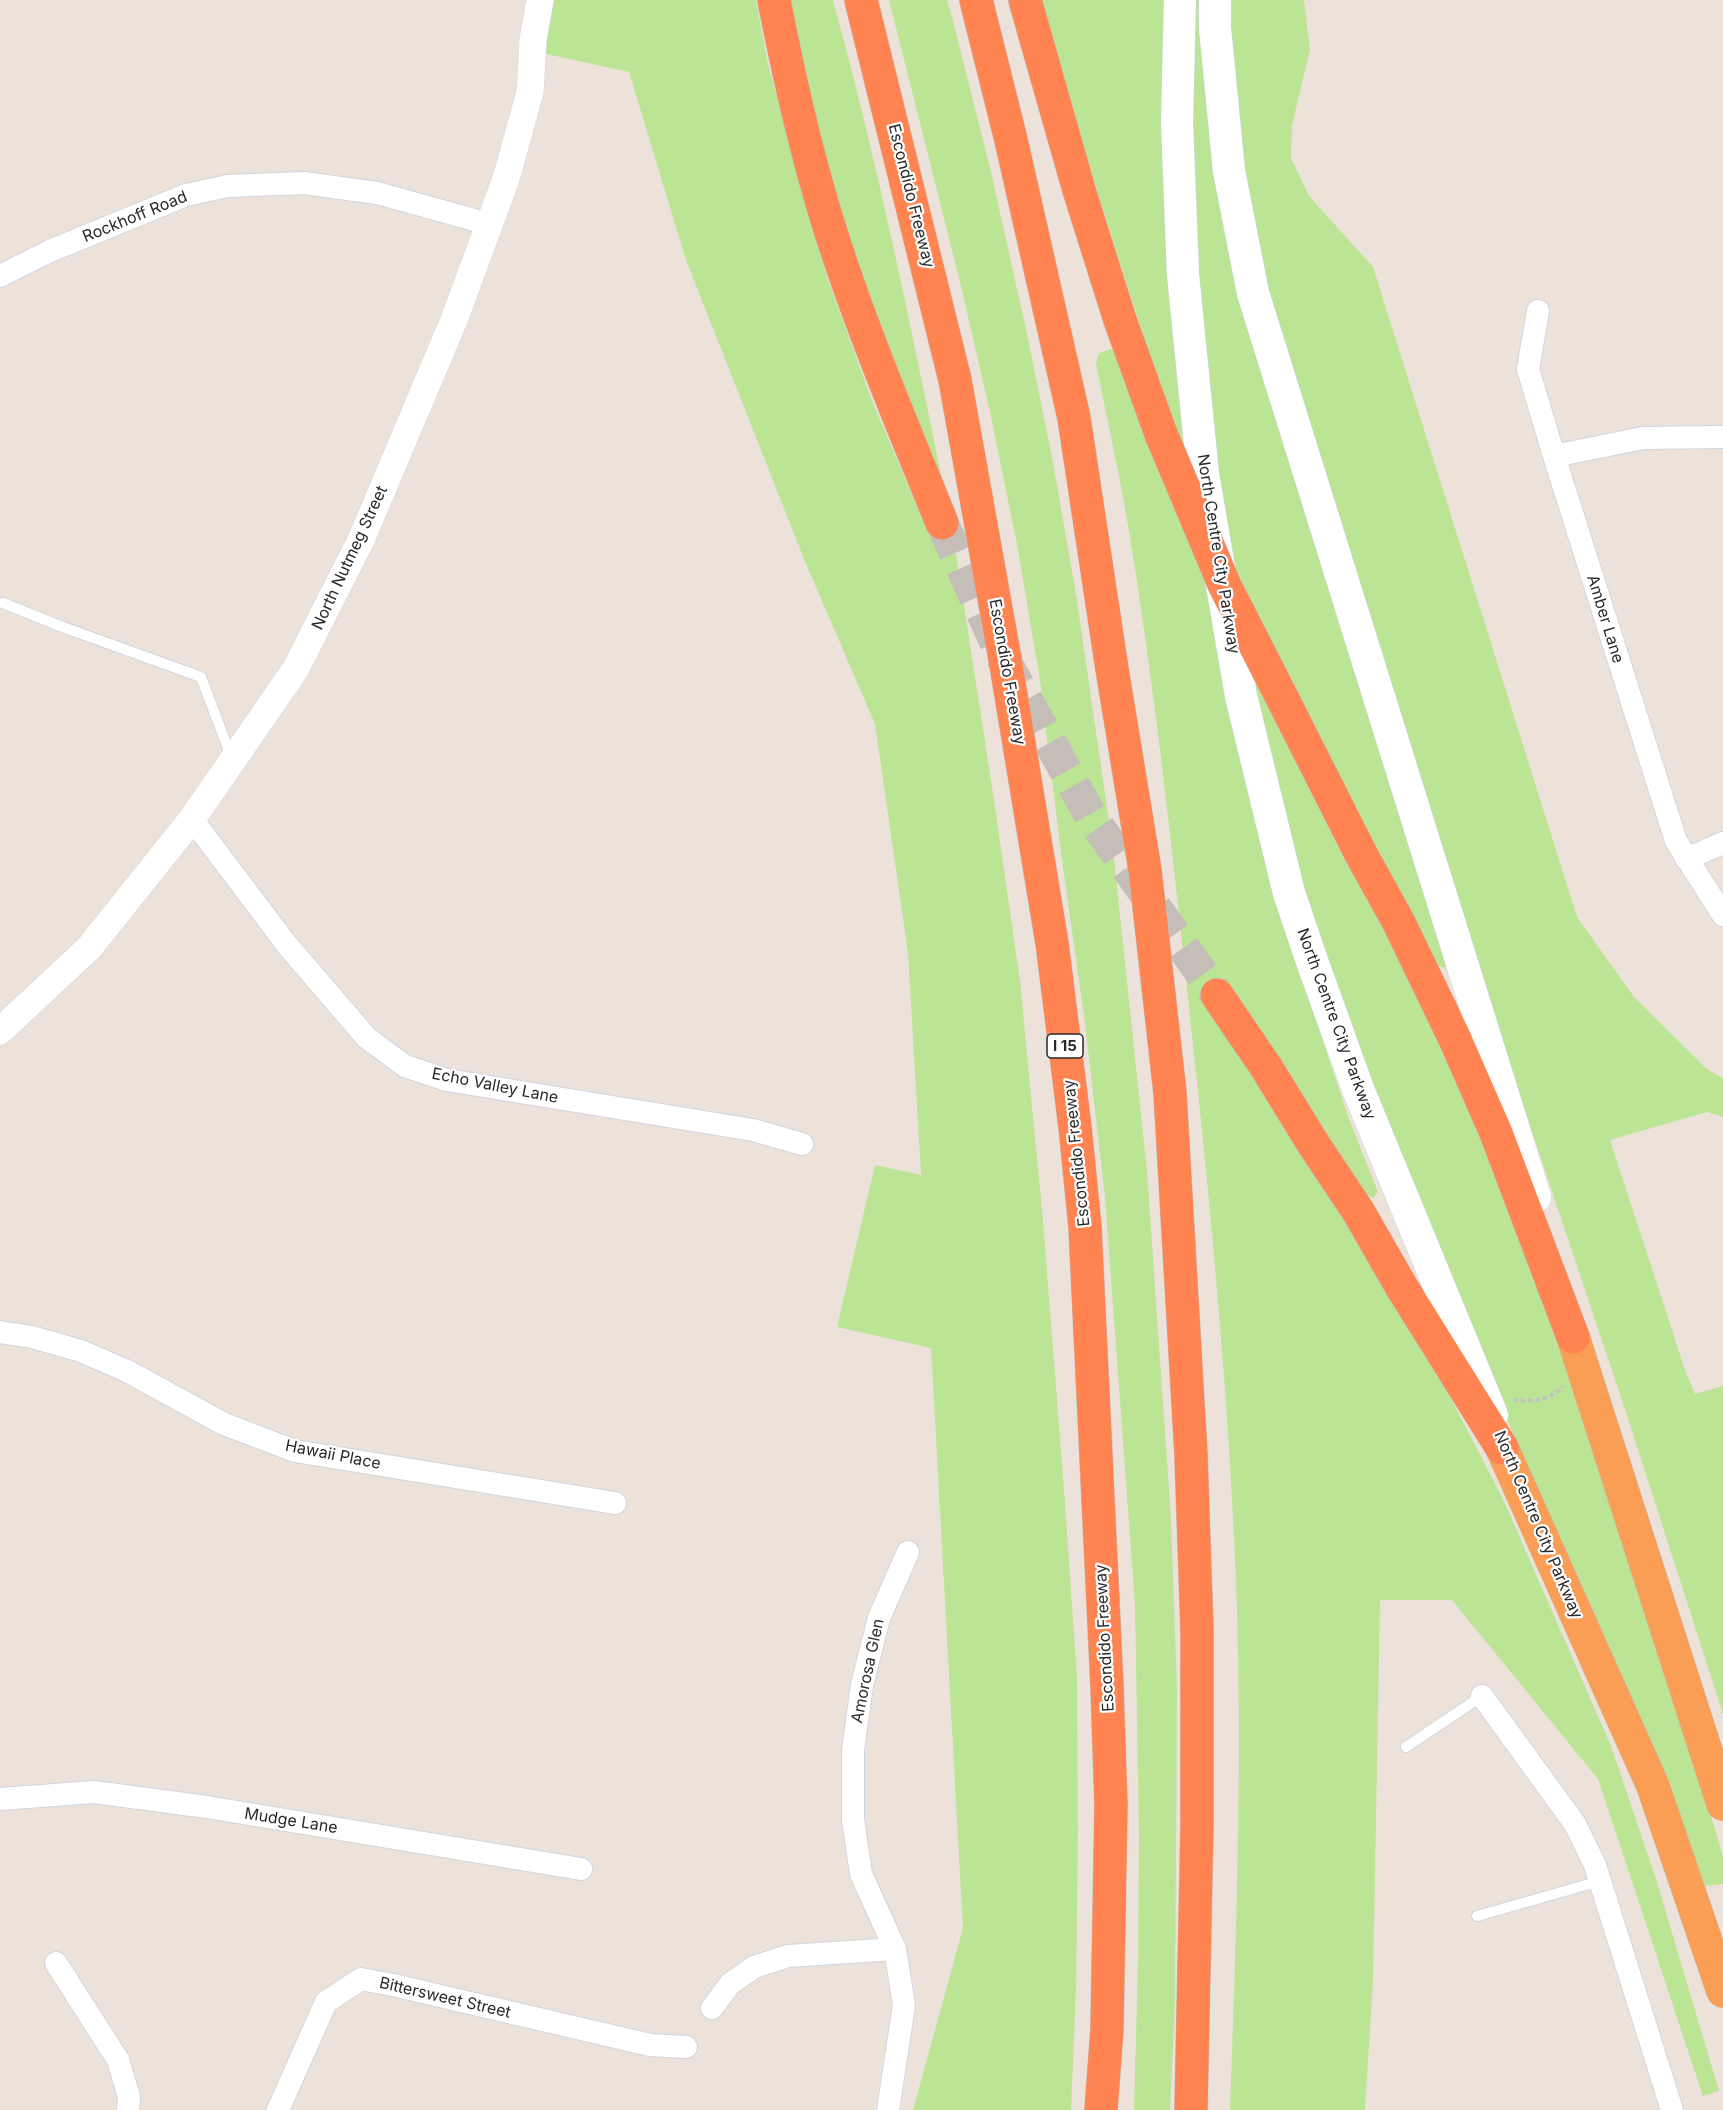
<!DOCTYPE html>
<html>
<head>
<meta charset="utf-8">
<style>
  body { margin:0 }
  canvas { display:block; background:#ece2da }
</style>
</head>
<body>
<canvas width="1723" height="2110"></canvas>
<script>
const c = document.querySelector('canvas').getContext('2d');
c.lineJoin = 'round';
function fillPath(path, color) {
  c.fillStyle = color;
  c.fill(path, 'evenodd');
}
function strokePath(path, color, width, dash) {
  c.strokeStyle = color;
  c.lineWidth = width;
  c.lineCap = dash ? 'butt' : 'round';
  c.setLineDash(dash || []);
  c.stroke(path);
}
function label(font, color, halo, rows, align = 'center') {
  c.font = font + ' Inter,sans-serif';
  c.lineWidth = 4.5;
  c.setLineDash([]);
  c.textBaseline = 'middle';
  c.strokeStyle = halo;
  c.fillStyle = color;
  for (const [text, x, y, turn = 0] of rows) {
    c.save();
    c.translate(x, y);
    c.rotate((+turn || 0) * Math.PI / 180);
    c.textAlign = isNaN(turn) ? turn : align;
    if (halo) c.strokeText(text, 0, 0);
    c.fillText(text, 0, 0);
    c.restore();
  }
}
fillPath(new Path2D(`
  M 548,0 L 756,0 L 768,64 L 828,280 L 871,398 L 929,535 L 937,536 L 950,515 L 994,800 L 1020,981 L 1043,1221 L 1064,1490 L 1077,1677 L 1078,1831 L 1076,1989 L 1071,2110 L 913,2110 L 963,1928 L 931,1348 L 837,1327 L 875,1165 L 921,1175 L 908,953 L 875,724 L 804,559 L 686,260 L 629,72 L 542,53 Z
  M 781,0 L 833,0 C 878,163 911,328 945,494 L 847,253 Z
  M 889,0 L 947,0 L 952,17 L 991,172 L 1027,334 L 1052,457 L 1076,594 L 1113,849 L 1147,1171 L 1171,1519 L 1177,1690 L 1175,2003 L 1170,2110 L 1134,2110 L 1138,1964 L 1139,1836 L 1135,1604 L 1105,1197 L 1085,1023 L 1061,853 L 1040,680 L 1018,549 L 990,412 L 961,286 Z
  M 1037,0 L 1167,0 L 1168,221 L 1289,939 L 1349,1119 L 1378,1192 L 1373,1198 L 1365,1194 L 1326,1141 L 1222,978 L 1204,1002 L 1386,1281 L 1444,1385 L 1503,1499 L 1611,1746 L 1656,1879 L 1719,2091 L 1703,2096 L 1598,1779 L 1452,1600 L 1380,1600 L 1373,1980 L 1365,2110 L 1230,2110 C 1236,1942 1242,1775 1237,1607 C 1230,1413 1212,1219 1191,1026 C 1173,857 1155,687 1127,519 C 1118,467 1106,415 1096,363 L 1099,353 L 1111,349 L 1117,353 L 1147,348 Z
  M 1192,0 L 1204,0 L 1206,85 L 1449,964 L 1444,968 L 1436,965 L 1414,975 L 1498,1164 L 1658,1640 L 1723,1856 L 1723,1884 L 1706,1886 C 1688,1867 1678,1814 1672,1787 L 1462,1320 L 1327,973 L 1262,740 L 1211,470 L 1188,184 Z
  M 1228,0 L 1304,0 L 1310,50 L 1292,125 L 1291,158 L 1309,196 L 1373,267 L 1577,917 L 1634,997 L 1708,1070 L 1723,1078 L 1723,1117 L 1707,1112 L 1610,1140 L 1685,1370 L 1695,1394 L 1723,1386 L 1723,1714 L 1624,1406 L 1520,1096 L 1271,314 L 1258,249 L 1235,101 Z`), '#bbe495');
strokePath(new Path2D(`
  M 942,523 L 1003,658 L 1092,818 L 1217,995`), '#c5bdb7', 33, [33, 16]);
const service = new Path2D(`
  M 3,603 L 60,626 L 201,677 L 232,759
  M 1406,1747 L 1482,1696
  M 1477,1916 L 1600,1881`);
const minor = new Path2D(`
  M 0,276 L 50,251 L 186,195 L 228,186 L 304,183 L 377,193 L 489,224
  M 1538,311 L 1528,369 L 1554,456 L 1676,841 L 1723,915
  M 1554,456 L 1643,438 L 1723,437
  M 192,819 L 287,945 L 367,1038 L 405,1066 L 447,1080 L 753,1130 L 802,1144
  M 1686,859 L 1723,843
  M 0,1332 L 32,1337 L 81,1351 L 127,1371 L 224,1424 L 295,1451 L 615,1503
  M 1482,1696 L 1575,1824 L 1595,1865 L 1672,2110
  M 0,1799 L 94,1792 L 207,1807 L 581,1869
  M 56,1963 L 118,2060 L 129,2097 L 128,2110
  M 712,2008 L 730,1984 L 754,1967 L 788,1956 L 895,1949
  M 278,2110 L 326,2002 L 361,1979 L 393,1985 L 650,2045 L 686,2047
  M 888,2110 L 904,2005 L 895,1949 L 861,1874 L 853,1819 L 853,1750 L 862,1685 L 879,1618 L 908,1552`);
const tertiary = new Path2D(`
  M 0,1031 L 89,948 L 192,819 L 295,670 L 361,540 L 454,320 L 506,179 L 530,92 L 533,40 L 540,0`);
const secondary = new Path2D(`
  M 1180,0 L 1177,122 L 1183,275 L 1203,474 L 1241,696 L 1289,893 L 1312,961 L 1358,1089 L 1492,1415
  M 1215,0 L 1215,28 L 1229,171 L 1253,293 L 1535,1197`);
const trunk = new Path2D(`
  M 1573,1337 L 1723,1804
  M 1502,1448 L 1653,1786 L 1723,1991`);
const motorway = new Path2D(`
  M 774,0 C 791,88 811,175 840,260 C 870,349 907,436 942,523
  M 861,0 L 955,380 L 1005,659 L 1052,943 L 1075,1127 L 1085,1227 L 1107,1686 L 1111,1805 L 1107,2029 L 1101,2110
  M 976,0 L 1011,140 L 1074,418 L 1112,669 L 1145,870 L 1170,1093 L 1191,1455 L 1197,1630 L 1197,1825 L 1191,2110
  M 1025,0 L 1079,190 L 1120,320 L 1161,434
  M 1271,676 L 1361,854 L 1399,923 L 1454,1037 L 1496,1133 L 1573,1337
  M 1217,995 L 1266,1067 L 1314,1145 L 1358,1211 L 1401,1286 L 1502,1448`);
strokePath(service, '#cfd6e2', 12);
strokePath(minor, '#cfd6e2', 24);
strokePath(tertiary, '#cfd6e2', 28);
strokePath(secondary, '#cfd6e2', 33);
strokePath(trunk, '#c3c3c3', 34);
strokePath(motorway, '#c3c3c3', 34);
strokePath(new Path2D(`
  M 1513,1400 C 1532,1401 1550,1402 1563,1386`), '#c3c3c3', 4, [4.5, 3]);
strokePath(service, '#fff', 10);
strokePath(minor, '#fff', 22);
strokePath(tertiary, '#fff', 27);
strokePath(secondary, '#fff', 32);
strokePath(trunk, '#f99e54', 33);
strokePath(motorway, '#ff8452', 33);
const motorwayBridge = new Path2D(`
  M 1161,434 L 1224,584 L 1271,676`);
strokePath(motorwayBridge, '#c3c3c3', 34, []);
strokePath(motorwayBridge, '#ff8452', 33);
for (const [x, y, w] of [
  [1065,1046,36]
]) {
  const box = new Path2D();
  box.roundRect(x - w / 2, y - 12, w, 24, 4.5);
  c.fillStyle = '#fff';
  c.fill(box);
  strokePath(box, '#292929', 1.5);
}
label('bold 15px', '#292929', null, [
  ["I 15",1065,1046]
]);
label('16px', '#292929', '#fff', [
  ["Escondido Freeway",911,196,76],
  ["Rockhoff Road",135,217,-22],
  ["North Centre City Parkway",1218,554,81],
  ["North Nutmeg Street",350,558,-65],
  ["Amber Lane",1605,619,73],
  ["Escondido Freeway",1007,672,80],
  ["North Centre City Parkway",1336,1024,70],
  ["Echo Valley Lane",495,1086,11],
  ["Escondido Freeway",1077,1153,-96],
  ["Hawaii Place",333,1455,11],
  ["North Centre City Parkway",1538,1525,67],
  ["Escondido Freeway",1105,1638,-93],
  ["Amorosa Glen",868,1671,-78],
  ["Mudge Lane",291,1821,9],
  ["Bittersweet Street",445,1998,13]
]);
</script>
</body>
</html>
